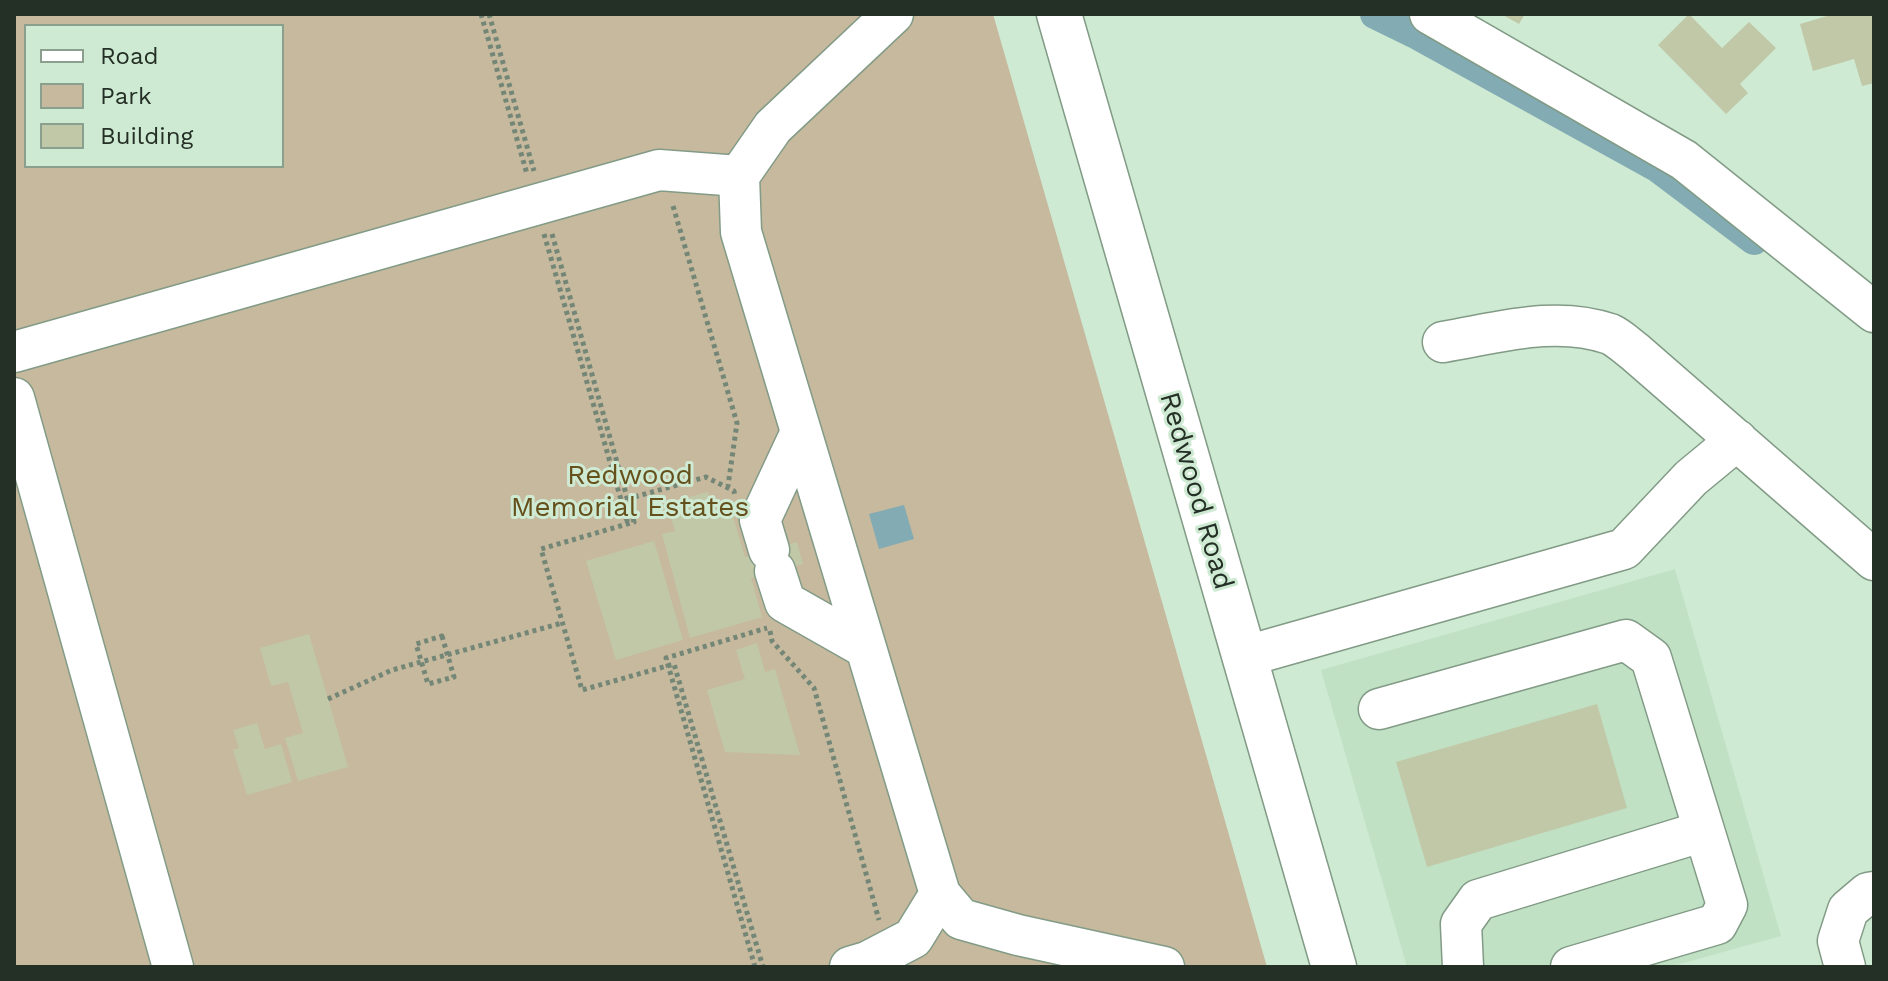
<!DOCTYPE html>
<html>
<head>
<meta charset="utf-8">
<style>
  body { margin:0 }
  #map { position:relative; width:1888px; height:981px; overflow:hidden; background:#cfead3; font-family:"Work Sans",sans-serif }
  canvas { display:block }
  .frame { position:absolute; inset:0; border:16px solid #242f26; pointer-events:none }
  .legend { position:absolute; left:24px; top:24px; width:260px; height:144px; box-sizing:border-box; background:#cfead3; border:2px solid #8b9f8e; margin:0; padding:10px 14px; list-style:none; font-size:24px; color:#242f26 }
  .legend li { display:flex; align-items:center; gap:16px; height:40px }
  .legend b { width:40px; border:2px solid #8b9f8e }
</style>
</head>
<body>
<div id="map">
<canvas width="1888" height="981"></canvas>
<div class="frame"></div>
<ul class="legend">
<li><b style="height:10px;background:#fff"></b>Road</li>
<li><b style="height:22px;background:#c6b99e"></b>Park</li>
<li><b style="height:22px;background:#c1c8a8"></b>Building</li>
</ul>
</div>
<script>
const c = document.querySelector('canvas').getContext('2d');
c.lineJoin = 'round';
function fillPath(path, color) {
  c.fillStyle = color;
  c.fill(path, 'evenodd');
}
function strokePath(path, color, width, dash) {
  c.strokeStyle = color;
  c.lineWidth = width;
  c.lineCap = dash ? 'butt' : 'round';
  c.setLineDash(dash || []);
  c.stroke(path);
}
function label(font, color, halo, rows, align = 'center') {
  c.font = font + ' "Work Sans",sans-serif';
  c.lineWidth = 6;
  c.setLineDash([]);
  c.textBaseline = 'middle';
  c.strokeStyle = halo;
  c.fillStyle = color;
  for (const [text, x, y, turn = 0] of rows) {
    c.save();
    c.translate(x, y);
    c.rotate((+turn || 0) * Math.PI / 180);
    c.textAlign = isNaN(turn) ? turn : align;
    if (halo) c.strokeText(text, 0, 0);
    c.fillText(text, 0, 0);
    c.restore();
  }
}
fillPath(new Path2D(`
  M 1675,569 L 1781,936 L 1669,967 L 1407,967 L 1321,670 Z`), '#c0e1c4');
fillPath(new Path2D(`
  M 14,14 L 993,14 L 1267,967 L 14,967 ZM 26,26 L 282,26 L 282,166 L 26,166 Z`), '#c6b99e');
fillPath(new Path2D(`
  M 904,505 L 914,539 L 879,549 L 869,514 Z`), '#83abb3');
strokePath(new Path2D(`
  M 1375,14 L 1418,35 L 1657,167 L 1754,240`), '#83abb3', 30);
fillPath(new Path2D(`
  M 1501,14 L 1525,14 L 1519,24 Z
  M 1689,14 L 1722,48 L 1749,22 L 1776,48 L 1740,84 L 1748,93 L 1726,114 L 1658,45 Z
  M 1834,14 L 1874,14 L 1874,83 L 1862,86 L 1854,59 L 1813,71 L 1800,24 Z
  M 708,492 L 714,511 L 730,506 L 745,557 L 797,542 L 803,564 L 751,578 L 762,617 L 690,638 L 662,534 L 675,531 L 667,503 Z
  M 654,541 L 683,640 L 616,660 L 586,561 Z
  M 309,634 L 348,767 L 298,781 L 285,738 L 303,733 L 288,682 L 271,686 L 260,648 Z
  M 757,643 L 765,672 L 775,669 L 800,755 L 725,752 L 707,690 L 745,679 L 736,650 Z
  M 1597,704 L 1627,808 L 1427,867 L 1396,762 Z
  M 257,723 L 265,749 L 281,744 L 292,782 L 247,795 L 233,750 L 239,748 L 233,730 Z`), '#c1c8a8');
const minor = new Path2D(`
  M 893,14 L 773,127 L 739,176 L 741,232 L 940,894 L 961,919 L 1018,935 L 1164,967
  M 1430,14 L 1684,160 L 1874,312
  M 1443,342 C 1498,333 1555,315 1610,334 C 1619,338 1627,346 1635,352 L 1874,560
  M 14,352 L 659,170 L 739,176
  M 14,398 L 173,967
  M 769,550 L 760,520 L 801,432
  M 775,571 L 785,602 L 866,648
  M 1243,657 L 1624,549 L 1691,478 L 1737,440
  M 1379,709 L 1626,640 L 1651,658 L 1727,905 L 1717,924 L 1571,967
  M 850,967 L 867,962 L 913,938 L 940,894
  M 1463,967 L 1461,924 L 1478,900 L 1704,831
  M 1845,967 L 1838,941 L 1848,910 L 1868,893 L 1874,892`);
const major = new Path2D(`
  M 1059,14 L 1334,967`);
strokePath(minor, '#829b86', 43);
strokePath(major, '#829b86', 47);
strokePath(new Path2D(`
  M 481,14 L 527,174
  M 489,14 L 534,171
  M 673,206 L 737,423 L 728,486
  M 544,234 L 628,524
  M 552,234 L 634,522 L 541,549 L 582,690 L 674,664 L 763,967
  M 627,499 L 706,477 L 734,491 L 735,496
  M 770,631 L 772,641 L 814,688 L 879,920
  M 442,636 L 454,677 L 428,684 L 416,644 Z
  M 328,699 L 392,670 L 562,623
  M 755,967 L 666,658 L 767,628`), '#748777', 5, [4, 4]);
strokePath(minor, '#fff', 40);
strokePath(major, '#fff', 44);
label('28px', '#65501b', '#cfead3', [
  ["Redwood",630,476],
  ["Memorial Estates",630,508]
]);
label('28px', '#242f26', '#cfead3', [
  ["Redwood Road",1196,491,74]
]);
</script>
</body>
</html>
